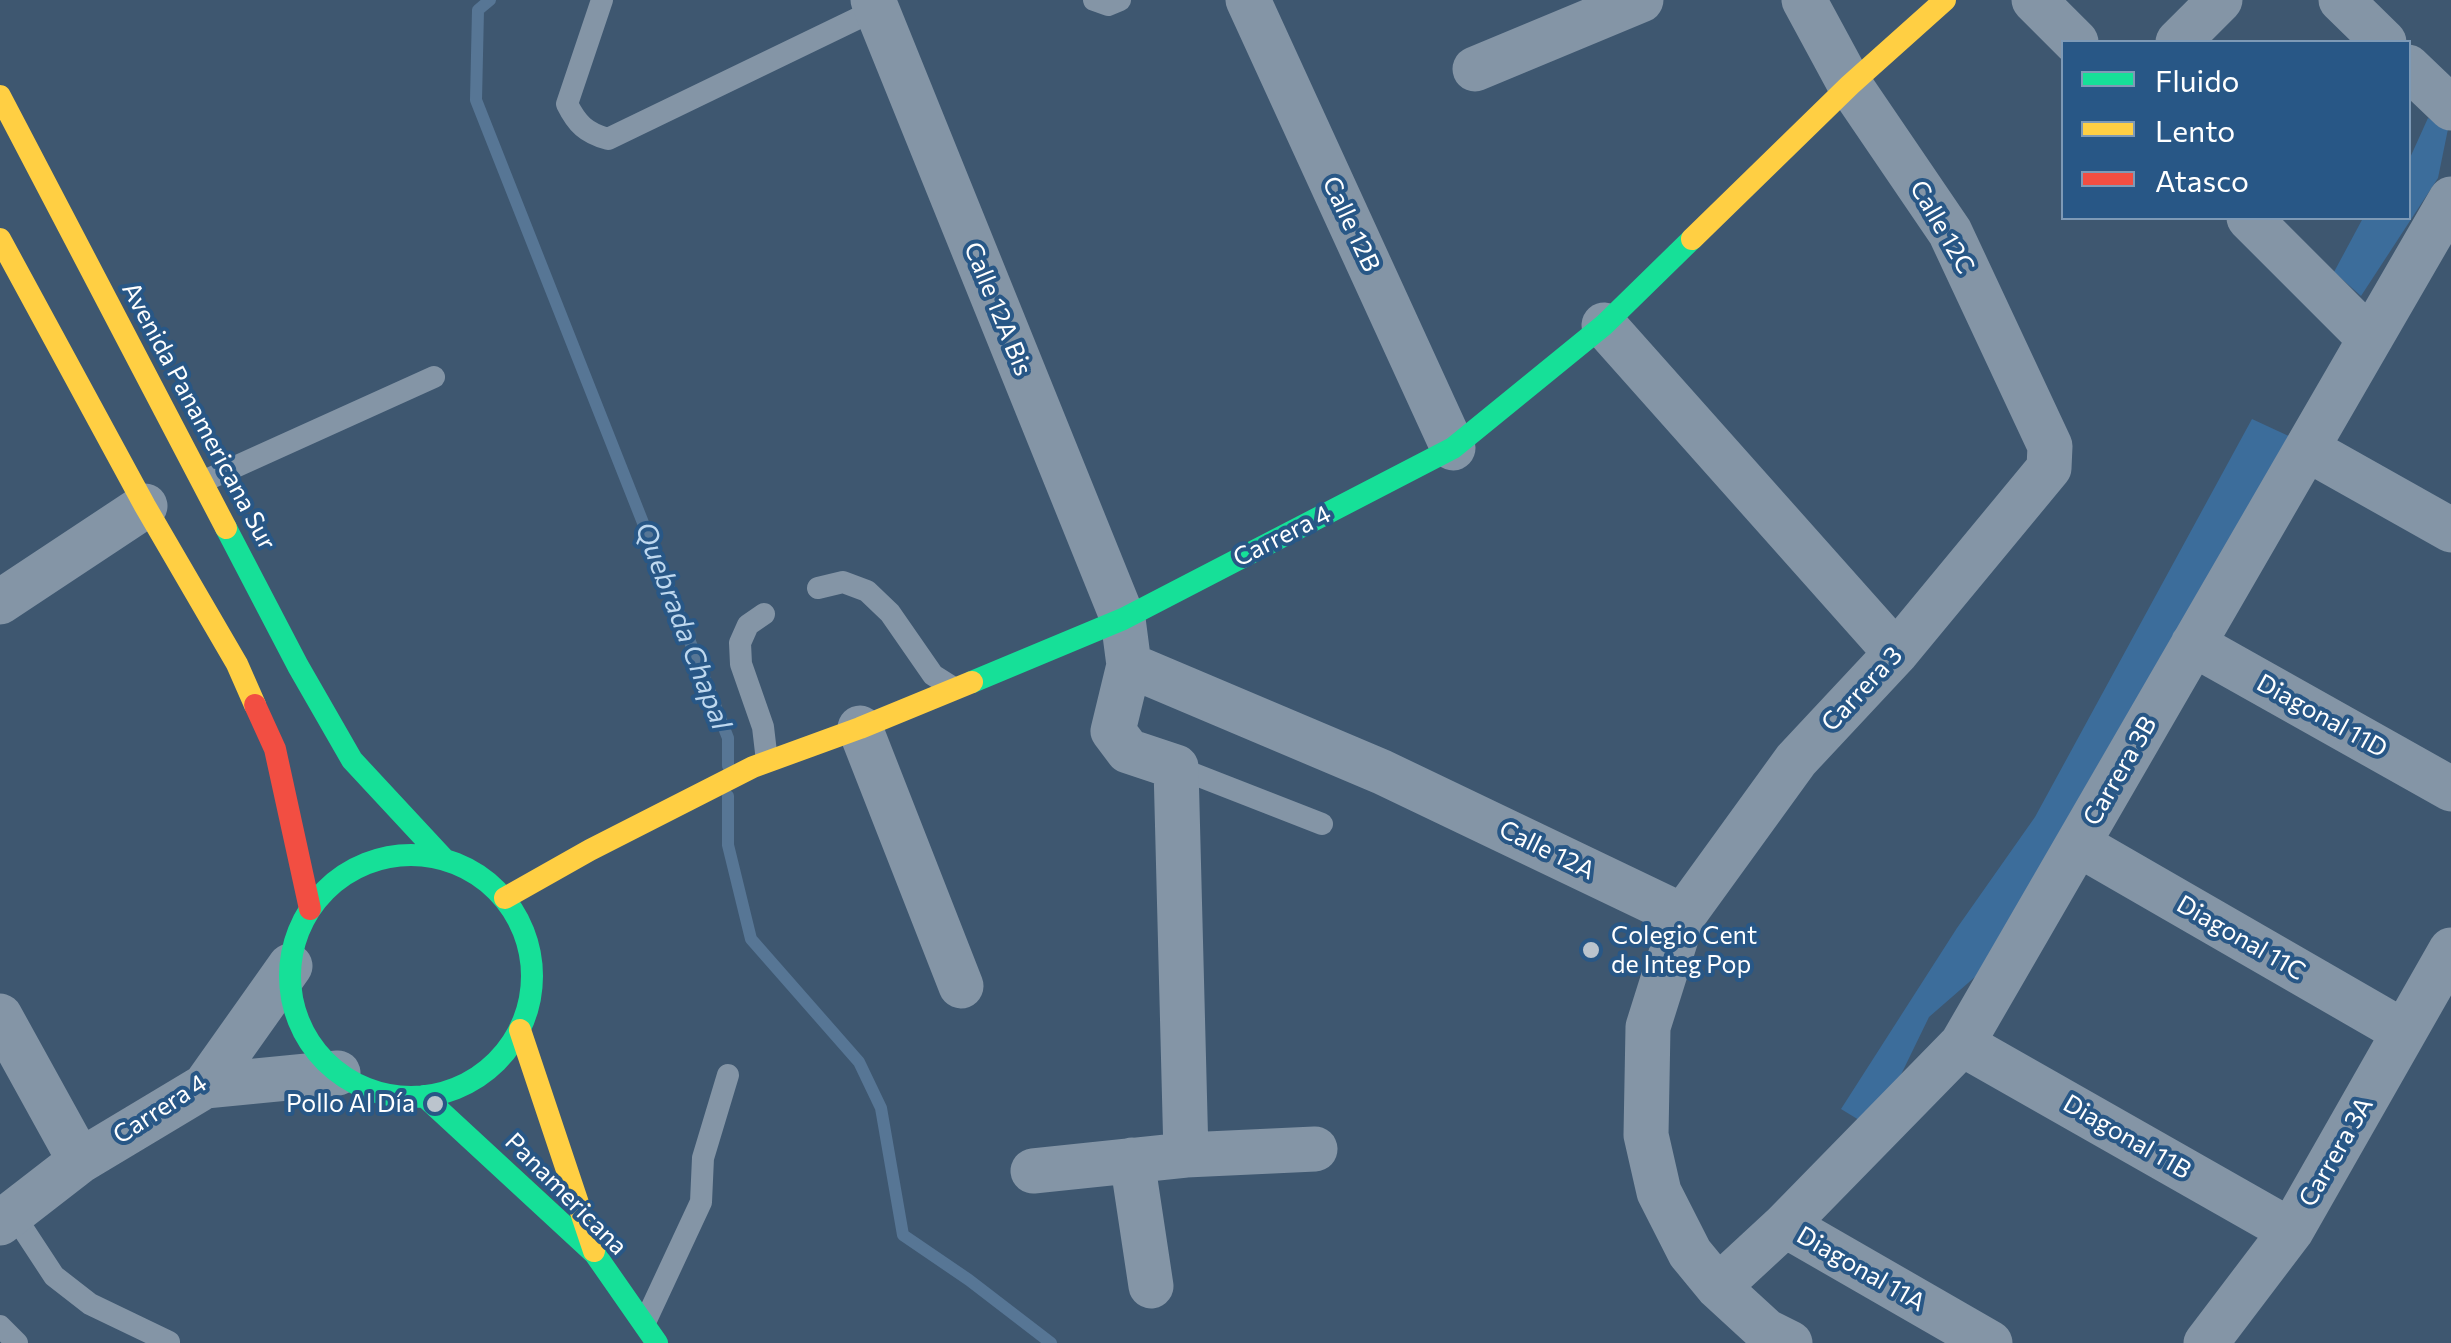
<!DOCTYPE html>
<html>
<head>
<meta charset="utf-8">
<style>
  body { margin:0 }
  #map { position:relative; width:2451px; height:1343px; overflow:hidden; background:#3e5770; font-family:Commissioner,sans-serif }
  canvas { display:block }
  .legend { position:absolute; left:2061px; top:40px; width:350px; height:180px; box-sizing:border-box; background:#285786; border:2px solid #7e9ab6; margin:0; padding:12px 18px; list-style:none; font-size:30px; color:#fff }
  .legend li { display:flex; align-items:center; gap:20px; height:50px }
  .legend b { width:50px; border:2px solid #7e9ab6 }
</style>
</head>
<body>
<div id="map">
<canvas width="2451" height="1343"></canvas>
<ul class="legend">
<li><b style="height:12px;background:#16e098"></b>Fluido</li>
<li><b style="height:12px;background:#ffcf43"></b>Lento</li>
<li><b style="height:12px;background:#f24e42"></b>Atasco</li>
</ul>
</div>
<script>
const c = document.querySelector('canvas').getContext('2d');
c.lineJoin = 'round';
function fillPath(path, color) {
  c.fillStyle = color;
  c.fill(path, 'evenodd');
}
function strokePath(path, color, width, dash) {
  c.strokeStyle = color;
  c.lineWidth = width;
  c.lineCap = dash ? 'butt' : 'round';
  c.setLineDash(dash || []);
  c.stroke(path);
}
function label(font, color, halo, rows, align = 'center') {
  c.font = font + ' Commissioner,sans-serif';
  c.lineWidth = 8;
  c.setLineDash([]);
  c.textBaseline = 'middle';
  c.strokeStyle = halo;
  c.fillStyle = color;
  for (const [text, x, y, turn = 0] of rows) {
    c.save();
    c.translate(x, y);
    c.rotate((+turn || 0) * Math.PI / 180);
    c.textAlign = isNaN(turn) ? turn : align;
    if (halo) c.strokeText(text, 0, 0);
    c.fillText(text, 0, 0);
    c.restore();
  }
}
fillPath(new Path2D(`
  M 2428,118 L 2448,129 L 2438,178 L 2361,296 L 2334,272 L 2363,218 L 2408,218 L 2409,160 Z
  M 2252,419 L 2293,438 L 1983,970 L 1929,1017 L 1894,1089 L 1859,1120 L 1841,1109 L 1957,928 L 2035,817 Z`), '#3c6d9b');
strokePath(new Path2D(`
  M 490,0 L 478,10 L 476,100 L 728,738 L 728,766
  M 728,796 L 728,845 L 751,939 L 859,1062 L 881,1108 L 903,1235 L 969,1280 L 1051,1343`), '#577695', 12);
strokePath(new Path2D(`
  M 602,0 L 567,104 C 577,124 586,133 608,139 L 877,9
  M 1094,0 L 1108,5 L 1120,0
  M 204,481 L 434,377
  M 818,588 L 843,582 L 867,591 L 890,613 L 933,675 L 952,687
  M 764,614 L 748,625 L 740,643 L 741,664 L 763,727 L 767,761
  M 1176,767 L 1322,824
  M 12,1212 L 54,1276 L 90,1304 L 169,1342
  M 646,1320 L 701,1202 L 703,1158 L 728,1075
  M 0,1326 L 17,1343`), '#8495a6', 22);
strokePath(new Path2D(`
  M 873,0 L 1123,619 L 1129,665 L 1382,772 L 1683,916
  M 1248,0 L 1453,448
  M 2034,0 L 2076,42
  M 2341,0 L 2384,42
  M 2178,42 L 2220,0
  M 2408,67 L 2451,108
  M 1475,69 L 1641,0
  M 2249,218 L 2370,339
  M 1604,325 L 1896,653
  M 2307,449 L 2451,530
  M 0,602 L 145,506
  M 2193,644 L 2451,789
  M 1129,665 L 1113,731 L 1128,751 L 1176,767 L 1186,1155
  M 860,728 L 961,986
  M 2078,844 L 2404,1032
  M 0,1016 L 80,1161
  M 1962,1044 L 2291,1231
  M 205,1086 L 338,1073
  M 1132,1160 L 1151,1286
  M 1033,1171 L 1186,1155 L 1315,1149
  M 0,1223 L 80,1161 L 205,1086 L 290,966
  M 1785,1225 L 1990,1343
  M 1718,1287 L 1785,1225 L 1962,1044 L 2451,199
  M 1790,1343 L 1766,1331 L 1718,1287 L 1690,1253 L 1659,1192 L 1646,1135 L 1648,1027 L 1683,916 L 1796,760 L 1896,653 L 2049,468 L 2050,446 L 1950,232 L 1850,85 L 1804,0
  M 2206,1343 L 2291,1231 L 2451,950`), '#8495a6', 45);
strokePath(new Path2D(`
  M 226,528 L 298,666 L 352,760 L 444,859
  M 972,682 L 1123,619 L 1453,448 L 1604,325 L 1692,239
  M290 976a121 121 0 1 1 242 0a121 121 0 1 1-242 0Z
  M 424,1096 L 595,1254 L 657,1343`), '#16e098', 22);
strokePath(new Path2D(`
  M 0,96 L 226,528
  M 0,239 L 145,506 L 237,664 L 255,705
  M 1692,239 L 1850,85 L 1945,0
  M 505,898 L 590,850 L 753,767 L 860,728 L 972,682
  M 520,1030 L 594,1251`), '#ffcf43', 22);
strokePath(new Path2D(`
  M 255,705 L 275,749 L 310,909`), '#f24e42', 22);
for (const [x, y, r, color] of [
  [1591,950,10,"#bbc4cd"],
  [435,1104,10,"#bbc4cd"]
]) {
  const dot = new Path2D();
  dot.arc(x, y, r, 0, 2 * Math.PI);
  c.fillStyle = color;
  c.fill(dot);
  strokePath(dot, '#285786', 4);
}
label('25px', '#fff', '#285786', [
  ["Calle 12B",1351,224,65],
  ["Calle 12C",1942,227,60],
  ["Calle 12A Bis",998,309,68],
  ["Avenida Panamericana Sur",199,416,62],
  ["Carrera 4",1282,536,-27],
  ["Carrera 3",1862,689,-47],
  ["Diagonal 11D",2322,716,29],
  ["Carrera 3B",2120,771,-60],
  ["Calle 12A",1547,850,26],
  ["Diagonal 11C",2241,938,30],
  ["Carrera 4",160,1109,-33],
  ["Diagonal 11B",2127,1137,30],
  ["Carrera 3A",2336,1152,-60],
  ["Panamericana",566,1194,45],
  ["Diagonal 11A",1861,1269,30]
]);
label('25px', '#fff', '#285786', [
  ["Colegio Cent",1611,936],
  ["de Integ Pop",1611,965],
  ["Pollo Al Día",415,1104,"right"]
], 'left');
label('italic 28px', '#bed8ef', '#285786', [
  ["Quebrada Chapal",683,626,69]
]);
</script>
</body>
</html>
